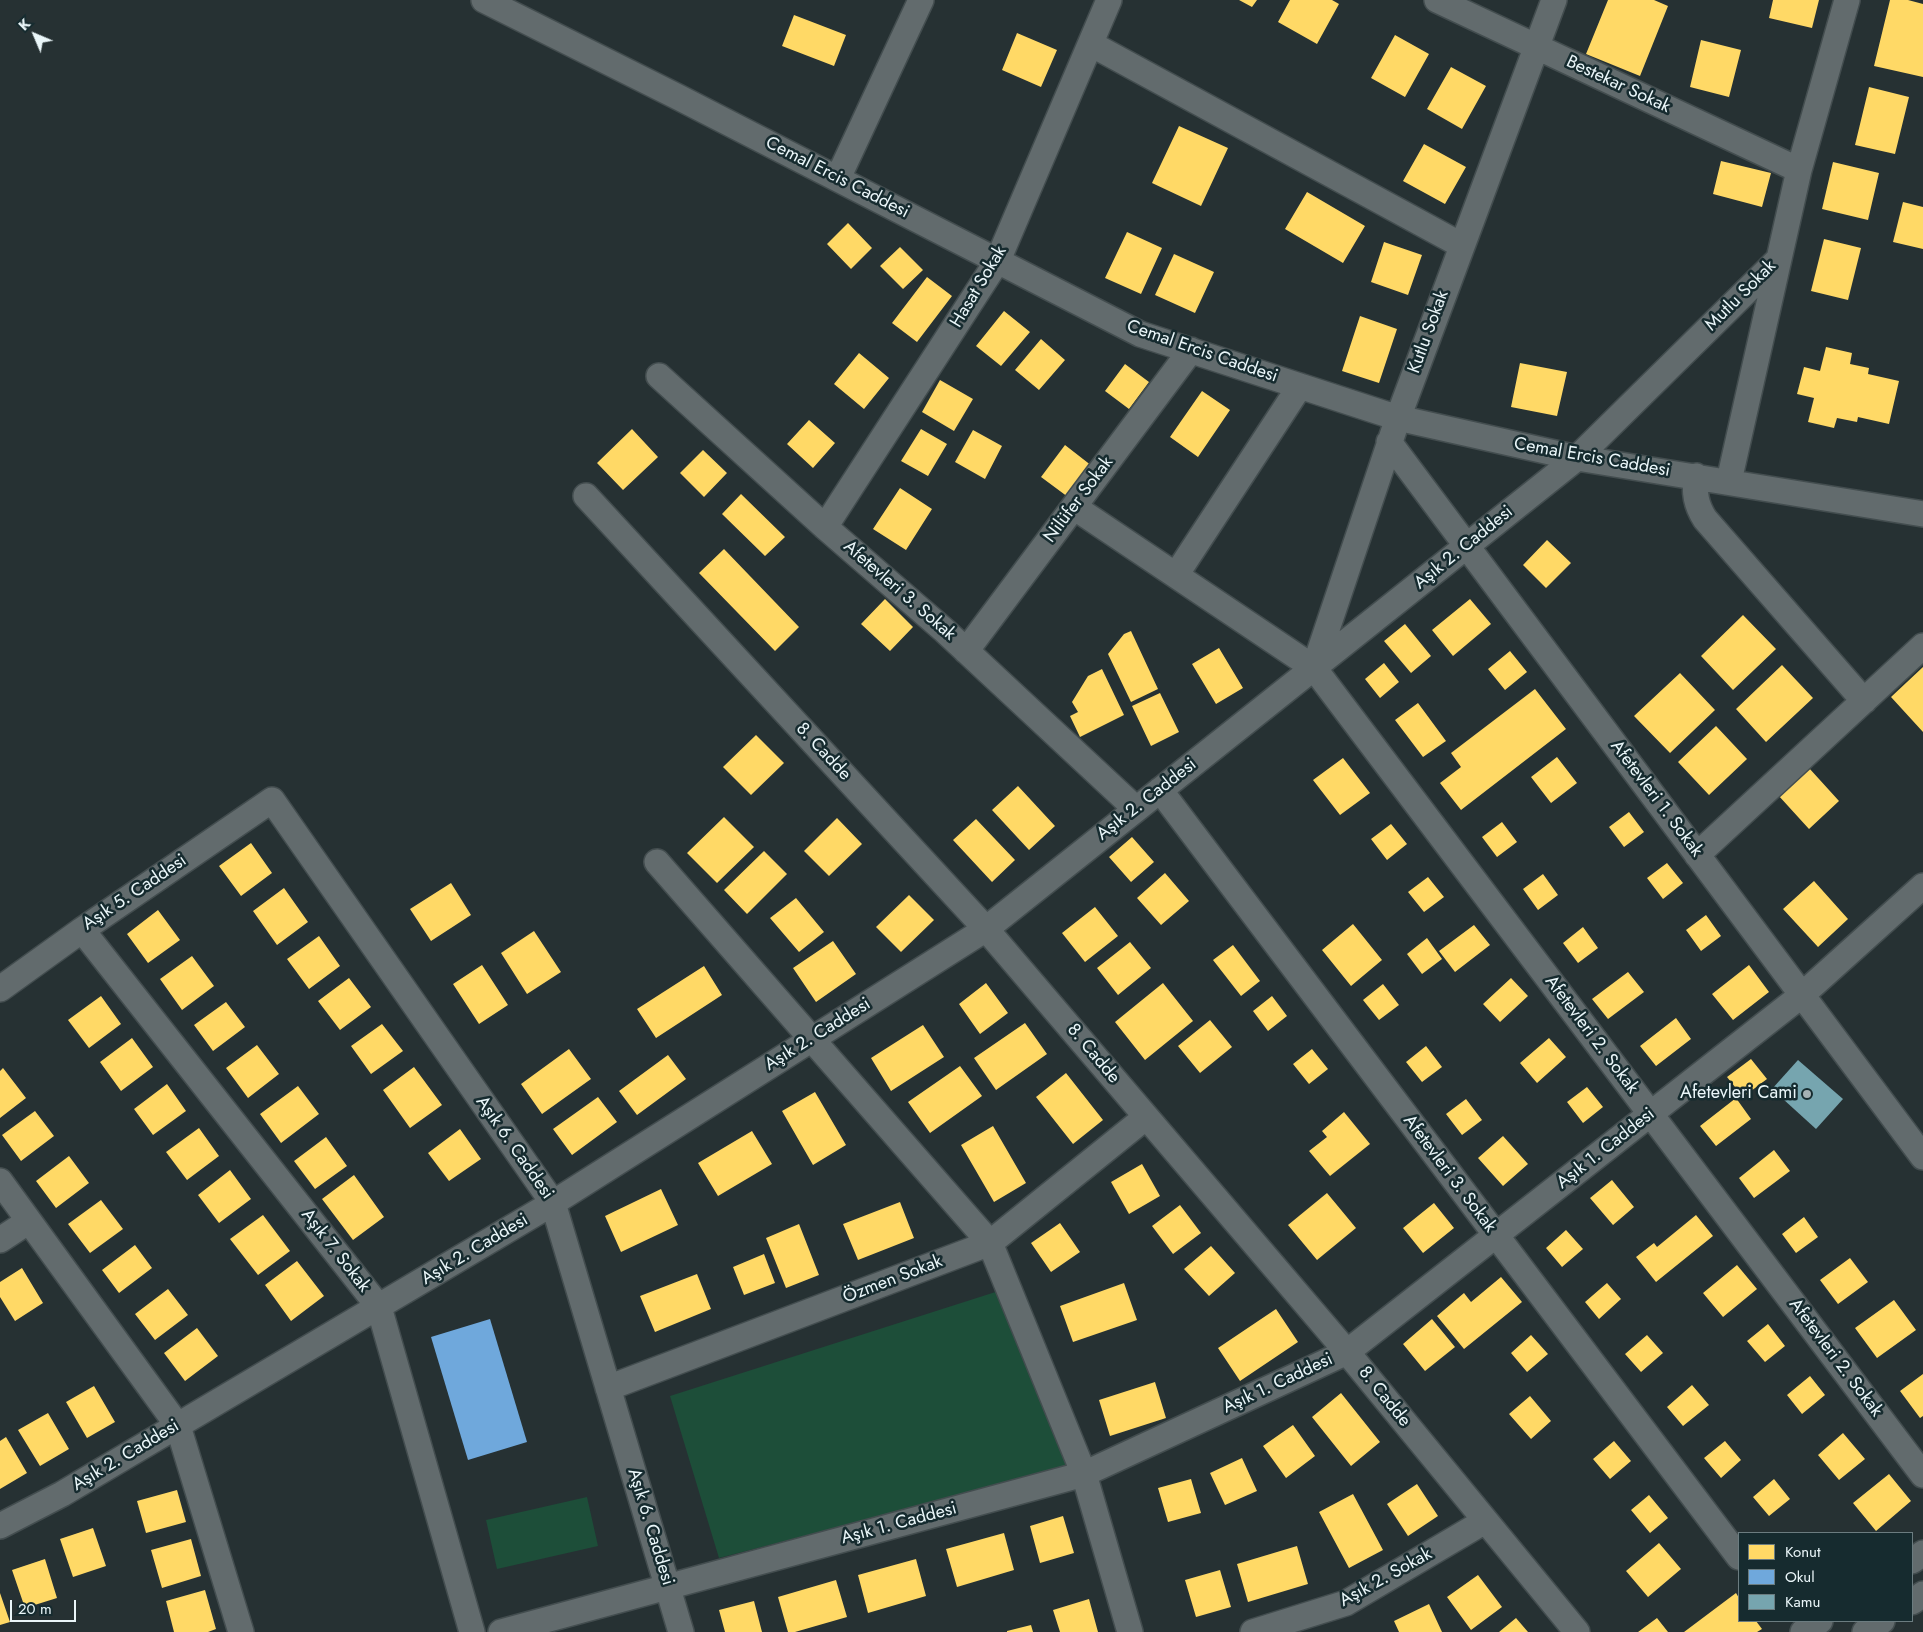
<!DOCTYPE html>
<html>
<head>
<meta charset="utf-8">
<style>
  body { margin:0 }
  #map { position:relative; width:1923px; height:1632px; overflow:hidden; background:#263133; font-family:Jost,sans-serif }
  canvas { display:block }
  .legend { position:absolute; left:1738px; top:1532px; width:175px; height:90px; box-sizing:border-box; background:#162b2f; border:1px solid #6b7c80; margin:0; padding:6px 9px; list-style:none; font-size:15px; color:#eaf6f9 }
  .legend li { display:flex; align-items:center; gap:10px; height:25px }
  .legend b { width:25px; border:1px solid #6b7c80 }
  .north { position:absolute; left:10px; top:10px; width:50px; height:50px; -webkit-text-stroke:4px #162b2f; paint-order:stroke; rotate:315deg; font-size:14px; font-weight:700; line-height:20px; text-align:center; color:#eaf6f9 }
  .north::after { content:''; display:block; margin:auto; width:18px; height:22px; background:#eaf6f9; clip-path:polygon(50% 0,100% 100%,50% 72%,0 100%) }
  .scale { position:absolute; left:10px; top:1600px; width:66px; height:22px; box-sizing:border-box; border:2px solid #eaf6f9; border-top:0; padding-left:6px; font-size:15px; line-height:18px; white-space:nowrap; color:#eaf6f9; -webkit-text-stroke:4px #162b2f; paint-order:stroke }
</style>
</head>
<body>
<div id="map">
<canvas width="1923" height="1632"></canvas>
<ul class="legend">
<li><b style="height:14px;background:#ffd966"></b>Konut</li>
<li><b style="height:14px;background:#6fa8dc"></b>Okul</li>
<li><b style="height:14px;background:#76a5af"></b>Kamu</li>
</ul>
<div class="north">K</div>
<div class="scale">20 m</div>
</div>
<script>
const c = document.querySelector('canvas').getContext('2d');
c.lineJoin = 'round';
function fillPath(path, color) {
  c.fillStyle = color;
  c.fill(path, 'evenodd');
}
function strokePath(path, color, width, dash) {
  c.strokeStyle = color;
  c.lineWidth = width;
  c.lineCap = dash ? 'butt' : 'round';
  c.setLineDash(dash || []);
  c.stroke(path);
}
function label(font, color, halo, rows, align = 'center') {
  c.font = font + ' Jost,sans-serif';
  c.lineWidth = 5;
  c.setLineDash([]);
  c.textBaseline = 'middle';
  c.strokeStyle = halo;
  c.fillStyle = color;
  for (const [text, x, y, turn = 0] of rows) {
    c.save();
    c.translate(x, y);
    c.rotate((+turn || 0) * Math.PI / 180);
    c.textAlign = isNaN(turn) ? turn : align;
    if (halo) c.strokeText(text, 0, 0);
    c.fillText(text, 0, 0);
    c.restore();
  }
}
fillPath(new Path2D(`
  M 1008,1288 L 1091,1462 L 719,1558 L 670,1396 Z
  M 587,1497 L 598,1546 L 497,1569 L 486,1520 Z`), '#1d4e39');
fillPath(new Path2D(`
  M 1239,0 L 1257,0 L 1252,7 Z
  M 1290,0 L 1332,0 L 1339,4 L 1317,44 L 1278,22 Z
  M 1608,0 L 1654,0 L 1668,6 L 1640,76 L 1586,54 Z
  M 1773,0 L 1819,0 L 1812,28 L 1769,18 Z
  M 1890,0 L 1908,0 L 1923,4 L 1923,77 L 1874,66 Z
  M 794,15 L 846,35 L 834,66 L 782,46 Z
  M 1017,33 L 1057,50 L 1041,87 L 1002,70 Z
  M 1395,35 L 1429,54 L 1405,97 L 1371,78 Z
  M 1701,40 L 1741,50 L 1729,97 L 1690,87 Z
  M 1451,67 L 1486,86 L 1462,129 L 1427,109 Z
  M 1869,87 L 1909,97 L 1895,154 L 1855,145 Z
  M 1179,126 L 1228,148 L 1201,206 L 1152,183 Z
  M 1424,144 L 1466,167 L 1445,204 L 1403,181 Z
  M 1721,161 L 1771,173 L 1762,207 L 1713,194 Z
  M 1833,162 L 1879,173 L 1868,220 L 1822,209 Z
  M 1307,192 L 1365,226 L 1343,263 L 1285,229 Z
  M 1903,202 L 1923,207 L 1923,249 L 1893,242 Z
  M 848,223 L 872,248 L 851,269 L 827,244 Z
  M 1127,232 L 1162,248 L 1141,294 L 1105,278 Z
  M 1824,239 L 1861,248 L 1848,300 L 1811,291 Z
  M 1384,242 L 1422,255 L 1408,295 L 1371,282 Z
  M 900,247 L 923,270 L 903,289 L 880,266 Z
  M 1174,254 L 1214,272 L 1195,313 L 1155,295 Z
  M 927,277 L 952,296 L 917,342 L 892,323 Z
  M 1004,311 L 1030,332 L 1001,366 L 976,346 Z
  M 1360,316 L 1397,329 L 1379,383 L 1342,371 Z
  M 1041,339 L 1065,360 L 1039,390 L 1015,370 Z
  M 1826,347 L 1852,353 L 1850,364 L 1869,368 L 1868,374 L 1899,381 L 1889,424 L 1858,417 L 1857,422 L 1837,418 L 1834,428 L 1808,422 L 1814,398 L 1797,394 L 1804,367 L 1820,371 Z
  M 859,353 L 889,378 L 864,409 L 834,384 Z
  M 1520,363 L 1567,372 L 1557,416 L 1511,407 Z
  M 1125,364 L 1149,382 L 1129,409 L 1105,391 Z
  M 940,380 L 973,399 L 954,431 L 922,412 Z
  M 1202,391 L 1230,410 L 1198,457 L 1170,437 Z
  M 809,420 L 835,443 L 813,468 L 787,444 Z
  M 632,429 L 658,457 L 623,490 L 597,463 Z
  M 921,429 L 947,444 L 928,476 L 901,461 Z
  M 973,430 L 1002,446 L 985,479 L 955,462 Z
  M 1065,445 L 1092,466 L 1068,497 L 1041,477 Z
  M 703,450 L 727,473 L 704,497 L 680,473 Z
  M 900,488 L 932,509 L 906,550 L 873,529 Z
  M 741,494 L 785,537 L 765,556 L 722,514 Z
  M 1547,540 L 1571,563 L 1546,588 L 1523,565 Z
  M 724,549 L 799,627 L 775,651 L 699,573 Z
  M 885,599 L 913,627 L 890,651 L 861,624 Z
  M 1470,599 L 1491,624 L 1453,656 L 1432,630 Z
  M 1743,615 L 1776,649 L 1733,690 L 1701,656 Z
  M 1405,624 L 1431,656 L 1411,673 L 1384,641 Z
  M 1131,631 L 1158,689 L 1131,702 L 1108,654 L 1124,634 Z
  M 1219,648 L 1243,688 L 1216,704 L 1192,664 Z
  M 1510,651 L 1527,672 L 1505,690 L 1488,669 Z
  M 1384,663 L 1399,682 L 1380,698 L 1365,679 Z
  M 1782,665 L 1813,698 L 1766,742 L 1736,709 Z
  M 1923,667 L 1923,732 L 1891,697 Z
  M 1102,669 L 1124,715 L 1080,737 L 1070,716 L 1078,712 L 1072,702 L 1088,676 Z
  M 1680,673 L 1715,710 L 1670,753 L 1634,716 Z
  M 1535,689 L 1566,729 L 1461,810 L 1440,783 L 1461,767 L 1451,753 Z
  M 1160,693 L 1179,732 L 1151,746 L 1132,706 Z
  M 1418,703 L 1446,741 L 1423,757 L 1395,720 Z
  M 1716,726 L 1747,759 L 1709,795 L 1678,762 Z
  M 756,735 L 784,763 L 751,795 L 723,767 Z
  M 1557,757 L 1577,783 L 1551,803 L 1531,777 Z
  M 1343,758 L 1370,793 L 1340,815 L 1313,780 Z
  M 1809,768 L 1839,801 L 1809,829 L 1778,795 Z
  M 1018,786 L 1055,826 L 1029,850 L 992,810 Z
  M 1629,812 L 1644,832 L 1624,847 L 1609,827 Z
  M 724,817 L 754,847 L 717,883 L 687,853 Z
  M 837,818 L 862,844 L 829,876 L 804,851 Z
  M 976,819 L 1015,860 L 992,882 L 953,840 Z
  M 1502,822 L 1517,842 L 1497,857 L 1482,837 Z
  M 1391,824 L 1407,844 L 1387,860 L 1371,839 Z
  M 1132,837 L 1154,862 L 1131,882 L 1109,857 Z
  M 251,843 L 272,873 L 241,896 L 219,866 Z
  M 764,851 L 787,874 L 747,914 L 724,890 Z
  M 1667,863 L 1683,883 L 1663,899 L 1647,878 Z
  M 1165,873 L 1189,901 L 1161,925 L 1137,898 Z
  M 1543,874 L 1558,895 L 1538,910 L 1523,889 Z
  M 1428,877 L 1444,897 L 1424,912 L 1408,892 Z
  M 1814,881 L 1848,919 L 1818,947 L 1783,909 Z
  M 451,883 L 471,915 L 431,941 L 410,909 Z
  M 284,888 L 308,922 L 277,945 L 253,911 Z
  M 909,895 L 934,920 L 901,952 L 876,927 Z
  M 796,898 L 824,932 L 799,952 L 770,918 Z
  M 1095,907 L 1118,936 L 1085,962 L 1062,933 Z
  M 158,910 L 180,940 L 148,963 L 127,934 Z
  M 1706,915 L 1721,936 L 1701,951 L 1686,930 Z
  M 1353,924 L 1382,960 L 1351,986 L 1322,950 Z
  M 1474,925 L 1490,945 L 1455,972 L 1439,951 Z
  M 1583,927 L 1598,948 L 1578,963 L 1563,943 Z
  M 534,931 L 561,972 L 527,994 L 501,953 Z
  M 319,936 L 340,966 L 309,989 L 287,959 Z
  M 1427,938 L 1442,959 L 1422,974 L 1407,954 Z
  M 833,941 L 856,974 L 816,1002 L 793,968 Z
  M 1130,942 L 1151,968 L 1118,995 L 1097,968 Z
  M 1233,945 L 1260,981 L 1241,996 L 1213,960 Z
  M 192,956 L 214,986 L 182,1010 L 160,979 Z
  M 482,965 L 508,1005 L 479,1024 L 453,984 Z
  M 1749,965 L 1769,992 L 1733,1020 L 1712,994 Z
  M 704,966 L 722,995 L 656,1038 L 637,1009 Z
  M 1628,972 L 1644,992 L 1608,1019 L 1592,999 Z
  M 349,978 L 371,1007 L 340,1030 L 318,1001 Z
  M 1511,978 L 1528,996 L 1500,1022 L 1483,1004 Z
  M 986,983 L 1008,1013 L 980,1034 L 959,1004 Z
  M 1163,983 L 1193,1021 L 1145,1060 L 1115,1022 Z
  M 1383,984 L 1399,1005 L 1379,1020 L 1363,1000 Z
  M 101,996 L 121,1024 L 89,1048 L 68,1020 Z
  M 1272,996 L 1287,1016 L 1268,1031 L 1253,1011 Z
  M 226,1002 L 245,1027 L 213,1051 L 194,1025 Z
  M 1676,1018 L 1691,1039 L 1656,1066 L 1640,1046 Z
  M 1210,1020 L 1232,1047 L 1200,1073 L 1178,1046 Z
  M 1025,1023 L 1047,1054 L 996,1090 L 974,1058 Z
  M 382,1024 L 403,1051 L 371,1074 L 351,1046 Z
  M 923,1025 L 944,1057 L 891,1091 L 871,1058 Z
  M 132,1038 L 153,1067 L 121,1091 L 100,1062 Z
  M 1549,1038 L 1566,1057 L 1537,1083 L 1520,1063 Z
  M 257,1045 L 279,1074 L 248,1098 L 226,1068 Z
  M 1426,1046 L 1442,1067 L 1422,1082 L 1406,1062 Z
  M 569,1049 L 591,1079 L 542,1114 L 521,1084 Z
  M 1312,1049 L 1328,1069 L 1309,1084 L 1293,1064 Z
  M 668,1055 L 686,1079 L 637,1115 L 619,1091 Z
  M 1751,1059 L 1767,1079 L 1743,1097 L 1727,1077 Z
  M 960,1066 L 982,1096 L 930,1133 L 908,1102 Z
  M 414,1067 L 442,1105 L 410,1128 L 383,1090 Z
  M 3,1068 L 26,1098 L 0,1118 L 0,1071 Z
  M 1066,1073 L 1103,1120 L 1073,1144 L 1036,1097 Z
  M 167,1084 L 186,1111 L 153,1135 L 134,1109 Z
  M 298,1086 L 319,1114 L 281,1143 L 260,1114 Z
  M 1587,1087 L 1603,1107 L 1583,1123 L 1567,1102 Z
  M 815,1092 L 846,1145 L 813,1165 L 782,1111 Z
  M 598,1097 L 617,1122 L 572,1155 L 553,1129 Z
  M 1736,1098 L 1751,1119 L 1716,1146 L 1700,1126 Z
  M 1466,1099 L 1482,1120 L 1462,1135 L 1446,1114 Z
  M 35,1111 L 54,1136 L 21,1161 L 2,1135 Z
  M 1344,1112 L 1370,1144 L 1330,1176 L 1309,1151 L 1327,1137 L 1322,1131 Z
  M 993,1126 L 1026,1183 L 994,1202 L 961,1145 Z
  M 199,1128 L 219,1156 L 187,1180 L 166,1152 Z
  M 460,1129 L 481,1159 L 449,1181 L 428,1153 Z
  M 752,1131 L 772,1164 L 718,1196 L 698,1163 Z
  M 1503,1136 L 1528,1164 L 1503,1186 L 1478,1158 Z
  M 326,1137 L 347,1166 L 315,1189 L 294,1161 Z
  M 1774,1150 L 1790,1171 L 1754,1198 L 1739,1178 Z
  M 69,1156 L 89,1183 L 56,1208 L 36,1181 Z
  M 1142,1164 L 1160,1196 L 1129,1214 L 1111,1182 Z
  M 230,1170 L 251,1199 L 219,1223 L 198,1195 Z
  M 354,1175 L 384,1217 L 353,1240 L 322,1199 Z
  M 1612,1180 L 1634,1207 L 1613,1225 L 1590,1198 Z
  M 661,1189 L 678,1225 L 621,1252 L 605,1216 Z
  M 1327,1193 L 1356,1228 L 1317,1260 L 1288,1225 Z
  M 101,1200 L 123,1229 L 90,1253 L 68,1224 Z
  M 900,1202 L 914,1238 L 858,1260 L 843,1224 Z
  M 1434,1203 L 1454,1228 L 1423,1253 L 1403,1228 Z
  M 1180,1205 L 1201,1233 L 1173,1254 L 1152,1226 Z
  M 263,1215 L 290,1251 L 258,1275 L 230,1239 Z
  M 1696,1215 L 1713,1236 L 1656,1282 L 1636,1257 L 1654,1243 L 1657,1247 Z
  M 1804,1217 L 1818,1237 L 1796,1253 L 1782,1234 Z
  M 1060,1223 L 1080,1252 L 1051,1272 L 1031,1243 Z
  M 799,1224 L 819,1275 L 786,1288 L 766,1238 Z
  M 1566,1230 L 1583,1249 L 1562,1267 L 1546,1248 Z
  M 135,1245 L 152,1268 L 119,1293 L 102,1270 Z
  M 1211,1246 L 1235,1273 L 1209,1296 L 1184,1269 Z
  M 764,1254 L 775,1283 L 744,1295 L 733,1267 Z
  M 1850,1258 L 1868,1282 L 1838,1304 L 1820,1280 Z
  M 297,1261 L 324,1296 L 291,1321 L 265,1285 Z
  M 1737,1265 L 1757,1289 L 1723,1317 L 1703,1293 Z
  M 22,1268 L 43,1303 L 15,1321 L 0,1297 L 0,1282 Z
  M 697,1274 L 711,1309 L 655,1332 L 640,1296 Z
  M 1501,1277 L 1522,1302 L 1464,1349 L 1437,1316 L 1464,1293 L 1471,1302 Z
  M 1124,1283 L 1137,1320 L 1073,1342 L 1060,1306 Z
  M 1607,1283 L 1621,1299 L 1599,1319 L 1585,1302 Z
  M 168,1289 L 188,1315 L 155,1340 L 135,1314 Z
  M 1894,1300 L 1916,1330 L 1877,1358 L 1855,1328 Z
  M 1276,1309 L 1298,1342 L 1240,1381 L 1218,1348 Z
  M 1432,1319 L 1455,1347 L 1425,1371 L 1403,1344 Z
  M 1768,1324 L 1785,1346 L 1765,1362 L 1747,1341 Z
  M 197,1328 L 218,1356 L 185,1381 L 164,1353 Z
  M 1531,1335 L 1548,1354 L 1527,1372 L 1511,1353 Z
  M 1647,1335 L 1663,1353 L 1641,1372 L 1625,1354 Z
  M 1923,1374 L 1923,1416 L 1920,1418 L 1900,1391 Z
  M 1810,1376 L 1825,1395 L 1802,1414 L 1787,1395 Z
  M 1155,1382 L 1166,1418 L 1110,1436 L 1099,1400 Z
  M 1692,1385 L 1709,1405 L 1683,1426 L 1667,1407 Z
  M 94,1386 L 115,1422 L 87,1438 L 66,1402 Z
  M 1341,1393 L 1380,1442 L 1351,1466 L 1312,1417 Z
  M 1530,1396 L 1551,1421 L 1531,1439 L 1509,1414 Z
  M 48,1413 L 69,1449 L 40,1466 L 18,1430 Z
  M 1293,1425 L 1315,1456 L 1286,1478 L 1263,1446 Z
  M 1843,1433 L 1865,1459 L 1839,1480 L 1818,1455 Z
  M 6,1437 L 27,1473 L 0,1489 L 0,1441 Z
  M 1614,1441 L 1631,1461 L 1610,1479 L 1593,1459 Z
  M 1725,1441 L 1741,1460 L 1721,1478 L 1704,1458 Z
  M 1242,1458 L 1257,1491 L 1225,1505 L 1210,1473 Z
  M 1889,1474 L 1911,1501 L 1876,1531 L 1853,1503 Z
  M 1191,1479 L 1201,1513 L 1168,1522 L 1158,1488 Z
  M 1774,1479 L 1790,1499 L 1769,1516 L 1753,1497 Z
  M 1417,1484 L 1438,1516 L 1408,1536 L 1387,1504 Z
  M 177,1490 L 186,1522 L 146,1533 L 137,1501 Z
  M 1353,1494 L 1383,1550 L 1349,1568 L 1319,1512 Z
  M 1649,1495 L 1668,1518 L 1650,1533 L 1631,1510 Z
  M 1063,1516 L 1074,1553 L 1040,1563 L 1030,1526 Z
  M 93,1528 L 106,1566 L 73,1577 L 60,1539 Z
  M 1004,1533 L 1014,1570 L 957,1587 L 946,1549 Z
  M 191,1539 L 201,1576 L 162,1588 L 151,1550 Z
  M 1659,1543 L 1681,1569 L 1648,1597 L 1626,1571 Z
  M 1297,1546 L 1308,1584 L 1248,1602 L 1237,1564 Z
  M 45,1559 L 57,1598 L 25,1608 L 12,1570 Z
  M 916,1559 L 926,1596 L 868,1613 L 858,1575 Z
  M 1220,1570 L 1231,1607 L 1196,1617 L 1185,1580 Z
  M 1478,1575 L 1502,1607 L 1471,1630 L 1447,1597 Z
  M 836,1580 L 847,1617 L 795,1632 L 788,1632 L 778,1597 Z
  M 205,1590 L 216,1629 L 208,1632 L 174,1632 L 166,1601 Z
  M 0,1593 L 10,1622 L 0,1625 Z
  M 1736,1593 L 1739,1598 L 1739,1621 L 1756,1621 L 1762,1629 L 1757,1632 L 1684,1632 Z
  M 1089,1599 L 1098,1632 L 1060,1632 L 1053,1610 Z
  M 754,1601 L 762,1632 L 725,1632 L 719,1610 Z
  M 1429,1604 L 1442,1632 L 1399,1632 L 1394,1621 Z
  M 1516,1618 L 1528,1632 L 1499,1632 Z
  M 1657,1618 L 1668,1632 L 1638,1632 Z
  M 1031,1625 L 1033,1632 L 1007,1632 L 1007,1631 Z`), '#ffd966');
fillPath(new Path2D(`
  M 490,1319 L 527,1442 L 468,1460 L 431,1337 Z`), '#6fa8dc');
fillPath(new Path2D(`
  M 1798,1060 L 1843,1099 L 1816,1129 L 1772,1089 Z`), '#76a5af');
const minor = new Path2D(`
  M 484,0 L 678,97 L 1140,334 L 1398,418 L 1577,458 L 1923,514
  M 1437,0 L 1799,170
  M 1091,44 L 1461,245
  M 838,178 L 921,0
  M 659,376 L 825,527 L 945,631 L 1136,809
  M 1389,442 L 1923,1157
  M 1696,476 C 1694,493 1696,505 1705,519 L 1864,701
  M 1729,481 L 1799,170 L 1847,0
  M 586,496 L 986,929 L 1347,1352 L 1577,1632
  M 1074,507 L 1314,668 L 1923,1475
  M 825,527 L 998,260 L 1109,0
  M 1176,575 L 1300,386
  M 966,651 L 1191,350
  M 1314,668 L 1398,418 L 1554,0
  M 1160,790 L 1739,1557
  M 1697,855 L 1923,646
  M 657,862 L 990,1243 L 1084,1474 L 1130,1632
  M 82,930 L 379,1307 L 472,1632
  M 0,989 L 82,930 L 272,800 L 553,1203 L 681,1632
  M 0,1181 L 178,1426 L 241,1632
  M 0,1240 L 29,1221
  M 608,1388 L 990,1243 L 1146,1117
  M 0,1526 L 62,1494 L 553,1203 L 986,929 L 1577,458 L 1779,259
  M 1912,1561 L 1923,1553
  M 1912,1602 L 1923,1594
  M 501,1632 L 1084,1474 L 1347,1352 L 1802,995 L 1923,886
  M 1253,1632 L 1346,1603 L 1485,1521
  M 1803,1632 L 1820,1621
  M 1865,1632 L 1882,1621`);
strokePath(minor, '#434d4f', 28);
strokePath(minor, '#626b6d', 25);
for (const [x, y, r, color] of [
  [1807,1094,5,"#a5b1b4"]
]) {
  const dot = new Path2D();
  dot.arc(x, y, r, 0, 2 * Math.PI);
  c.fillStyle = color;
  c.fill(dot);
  strokePath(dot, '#162b2f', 2);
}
label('18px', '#eaf6f9', '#162b2f', [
  ["Bestekar Sokak",1618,85,25],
  ["Cemal Ercis Caddesi",837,178,27],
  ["Hasat Sokak",979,287,-59],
  ["Mutlu Sokak",1741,296,-45],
  ["Kutlu Sokak",1429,332,-70],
  ["Cemal Ercis Caddesi",1202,352,19],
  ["Cemal Ercis Caddesi",1592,458,10],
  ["Nilüfer Sokak",1079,500,-53],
  ["Aşık 2. Caddesi",1464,548,-39],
  ["Afetevleri 3. Sokak",899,591,41],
  ["8. Cadde",823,752,47],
  ["Afetevleri 1. Sokak",1656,799,53],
  ["Aşık 2. Caddesi",1147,800,-38],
  ["Aşık 5. Caddesi",135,893,-34],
  ["Aşık 2. Caddesi",818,1035,-32],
  ["Afetevleri 2. Sokak",1591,1035,53],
  ["8. Cadde",1093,1054,50],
  ["Aşık 6. Caddesi",514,1148,55],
  ["Aşık 1. Caddesi",1606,1149,-38],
  ["Afetevleri 3. Sokak",1449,1174,53],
  ["Aşık 2. Caddesi",475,1250,-31],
  ["Aşık 7. Sokak",335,1251,52],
  ["Özmen Sokak",893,1280,-21],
  ["Afetevleri 2. Sokak",1835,1358,53],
  ["Aşık 1. Caddesi",1278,1384,-25],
  ["8. Cadde",1384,1397,51],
  ["Aşık 2. Caddesi",126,1456,-31],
  ["Aşık 1. Caddesi",899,1524,-15],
  ["Aşık 6. Caddesi",650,1527,73],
  ["Aşık 2. Sokak",1386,1578,-29]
]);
label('18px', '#eaf6f9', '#162b2f', [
  ["Afetevleri Cami",1797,1094]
], 'right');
</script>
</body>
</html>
